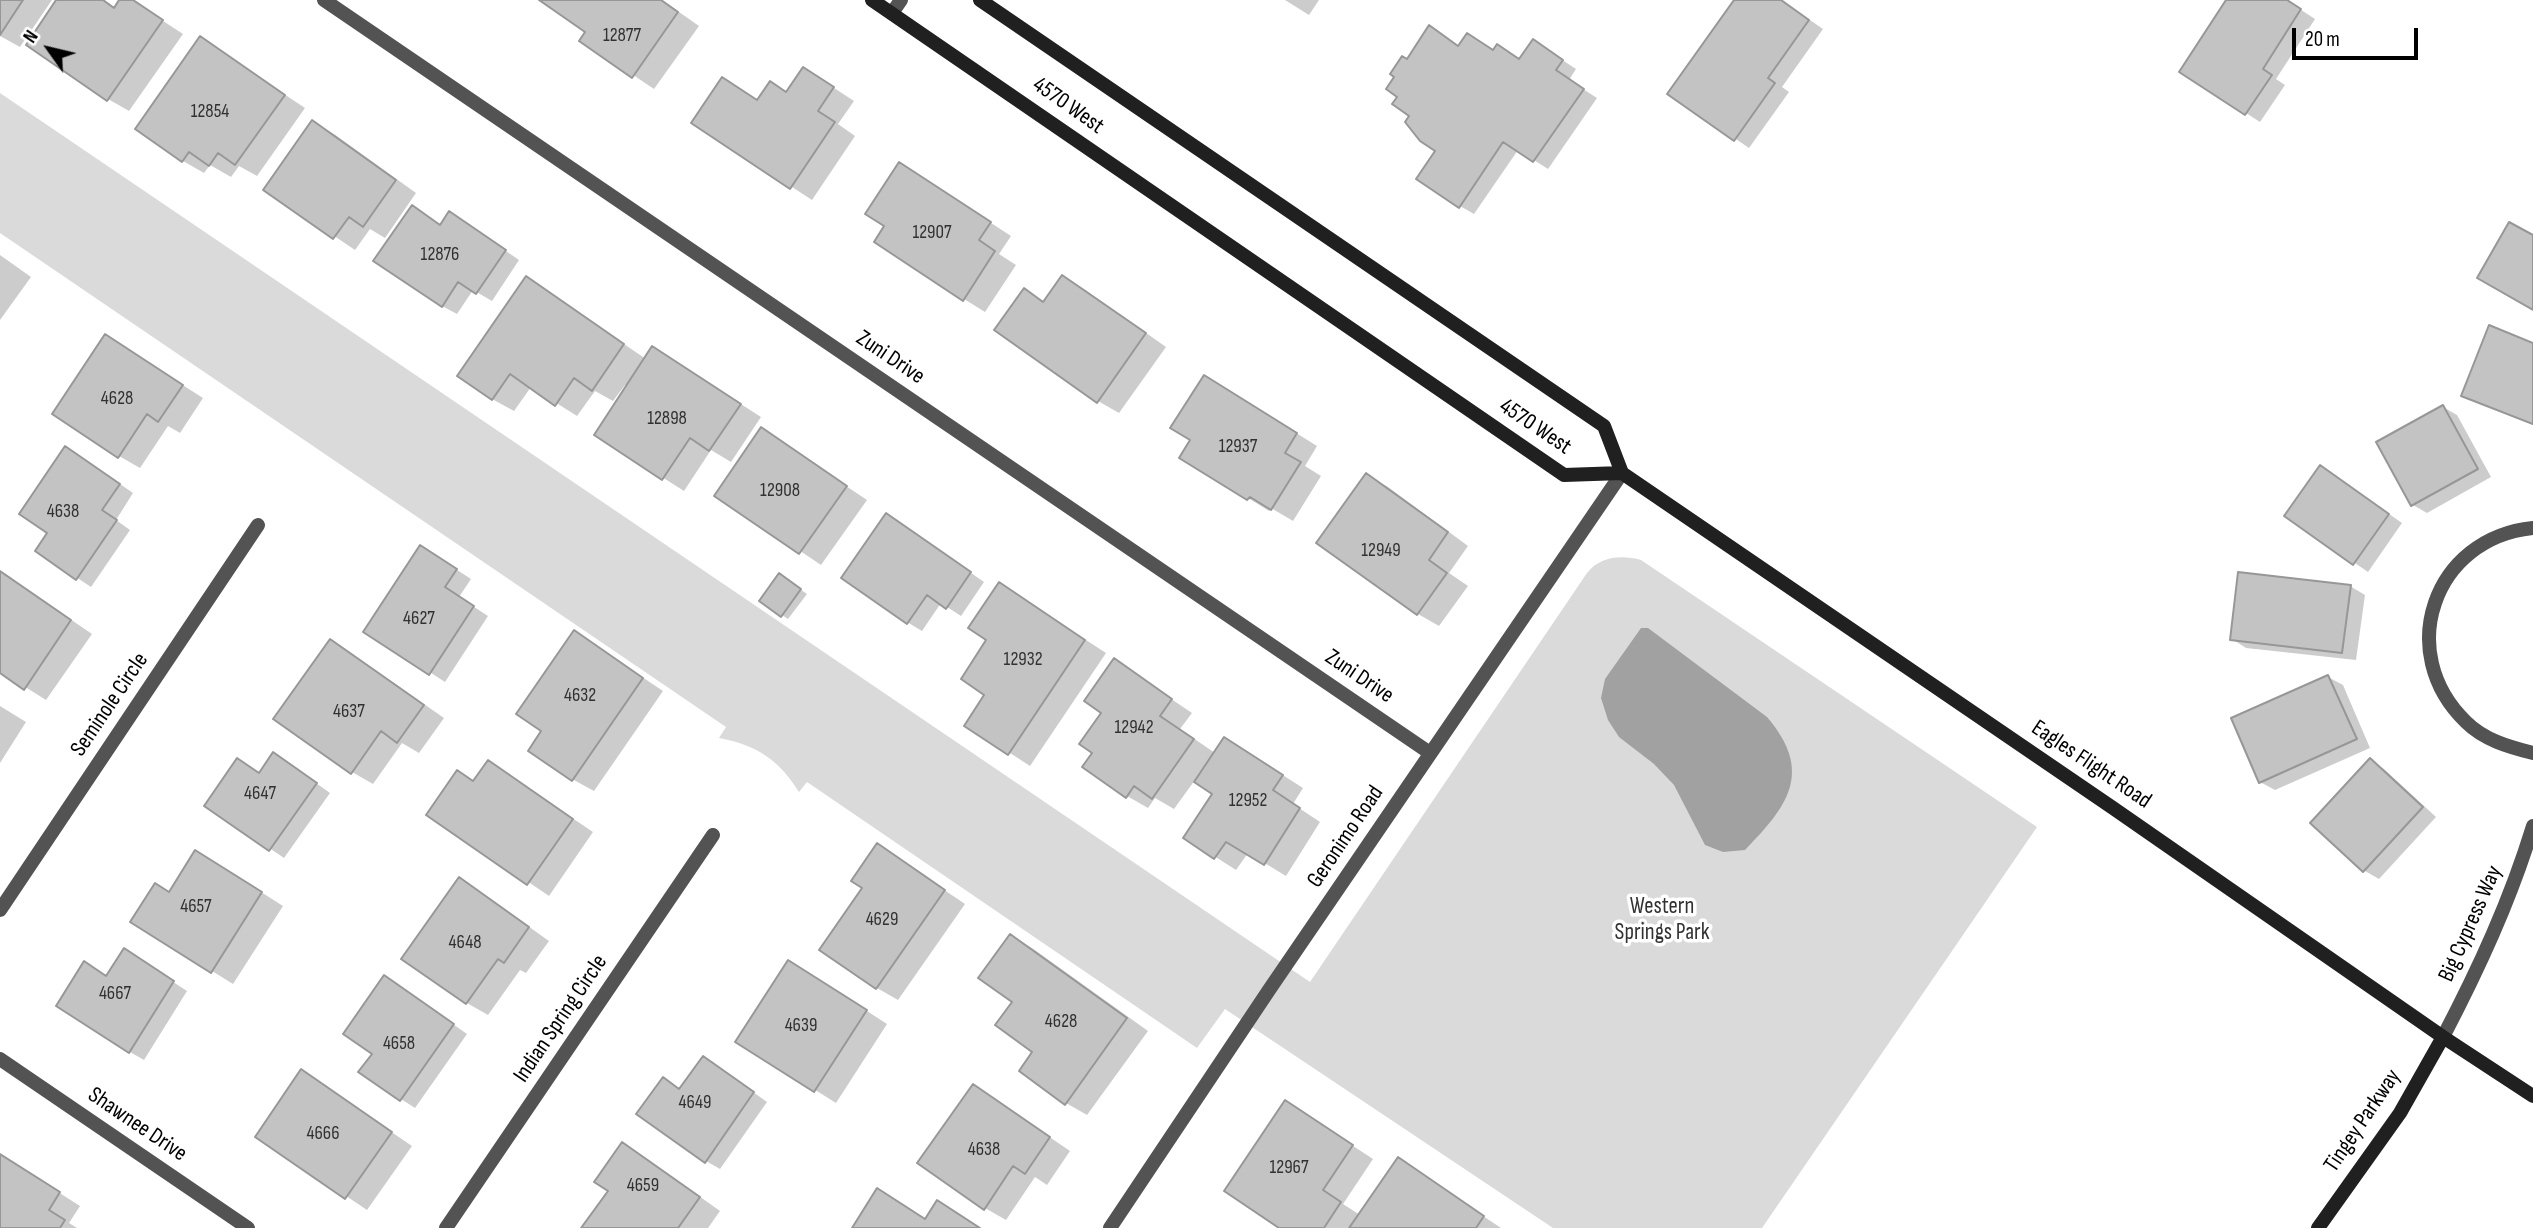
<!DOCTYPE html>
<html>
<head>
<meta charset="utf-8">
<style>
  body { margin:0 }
  #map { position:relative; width:2533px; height:1228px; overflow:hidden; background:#fff; font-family:"Sofia Sans Condensed",sans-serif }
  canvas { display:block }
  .north { position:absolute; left:14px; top:14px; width:70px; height:70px; -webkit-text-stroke:5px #fff; paint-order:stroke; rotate:304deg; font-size:19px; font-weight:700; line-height:28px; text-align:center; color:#000 }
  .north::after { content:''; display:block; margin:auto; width:24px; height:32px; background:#000; clip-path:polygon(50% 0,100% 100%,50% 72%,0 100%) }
  .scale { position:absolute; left:2292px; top:28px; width:126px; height:32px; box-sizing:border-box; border:4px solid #000; border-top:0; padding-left:9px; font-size:21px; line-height:24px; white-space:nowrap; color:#000; -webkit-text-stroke:5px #fff; paint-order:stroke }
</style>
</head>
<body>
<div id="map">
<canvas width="2533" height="1228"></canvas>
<div class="north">N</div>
<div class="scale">20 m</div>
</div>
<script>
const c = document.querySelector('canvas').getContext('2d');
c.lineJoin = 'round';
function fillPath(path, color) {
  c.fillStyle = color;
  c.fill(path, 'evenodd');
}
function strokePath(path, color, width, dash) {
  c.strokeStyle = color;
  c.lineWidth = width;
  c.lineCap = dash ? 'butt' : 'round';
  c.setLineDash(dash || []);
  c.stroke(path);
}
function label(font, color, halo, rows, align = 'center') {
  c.font = font + ' "Sofia Sans Condensed",sans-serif';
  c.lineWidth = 7;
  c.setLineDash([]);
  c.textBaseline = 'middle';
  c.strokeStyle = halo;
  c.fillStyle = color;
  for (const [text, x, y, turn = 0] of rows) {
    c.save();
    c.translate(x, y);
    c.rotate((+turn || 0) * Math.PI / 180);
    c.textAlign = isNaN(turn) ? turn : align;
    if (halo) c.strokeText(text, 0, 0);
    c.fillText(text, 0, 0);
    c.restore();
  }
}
fillPath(new Path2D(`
  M 0,93 L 1310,982 L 1587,573 C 1601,556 1621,555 1641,560 L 2037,827 L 1762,1228 L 1553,1228 L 1225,1009 L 1197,1048 L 807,782 L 799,792 C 779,760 757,745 719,738 L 726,727 L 0,233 Z`), '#dadada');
fillPath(new Path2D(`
  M 1641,628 L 1648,628 L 1767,717 C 1814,772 1788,806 1745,850 L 1723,852 L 1705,845 L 1674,785 L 1654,764 L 1619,737 L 1608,720 L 1601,698 L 1605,679 Z`), '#a1a1a1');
fillPath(new Path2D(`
  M 0,0 L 52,0 L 20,47 L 0,36 Z
  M 58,0 L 103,0 L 116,8 L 121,0 L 131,0 L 183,34 L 129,111 L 108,99 Z
  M 542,0 L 662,0 L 699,26 L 654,89 L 581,40 L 587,32 Z
  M 1285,0 L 1319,0 L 1309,15 Z
  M 1737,0 L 1781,0 L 1823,29 L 1782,87 L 1789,92 L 1749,148 L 1670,94 Z
  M 2228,0 L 2286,0 L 2315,19 L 2276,79 L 2285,85 L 2260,122 L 2181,71 Z
  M 1444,36 L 1459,47 L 1494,51 L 1521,60 L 1547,50 L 1576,69 L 1569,80 L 1597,98 L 1548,169 L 1518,150 L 1474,214 L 1460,206 L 1438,150 L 1411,116 L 1400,96 L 1407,61 Z
  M 200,38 L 305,108 L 257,176 L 239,166 L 231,177 L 210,165 L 204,173 L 183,161 Z
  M 825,82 L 854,101 L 838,124 L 855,136 L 812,200 L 694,123 L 758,101 L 771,83 L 788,93 Z
  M 313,122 L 334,134 L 416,193 L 385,238 L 370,229 L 355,250 L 266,190 Z
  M 921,177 L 1011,236 L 999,254 L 1016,265 L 985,312 L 964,299 Z
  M 464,222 L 519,260 L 492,301 L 473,290 L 457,314 L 442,306 L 441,226 Z
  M 0,255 L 31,277 L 0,320 Z
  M 1063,277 L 1084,289 L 1166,347 L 1119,413 L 1098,401 L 997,329 L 1024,290 L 1045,302 Z
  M 527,278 L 646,359 L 674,361 L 761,417 L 731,462 L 711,450 L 684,491 L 596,435 L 628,387 L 625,385 L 613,401 L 595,391 L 577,416 L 531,387 L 514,411 L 492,399 Z
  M 106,336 L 203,398 L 180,433 L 168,426 L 140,468 L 119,456 Z
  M 2533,344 L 2533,425 L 2478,403 L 2463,395 Z
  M 1226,389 L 1317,446 L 1305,466 L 1321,476 L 1293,521 L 1271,508 L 1269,511 L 1182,457 Z
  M 2443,407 L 2457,415 L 2491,477 L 2427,513 L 2413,505 Z
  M 762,430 L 867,500 L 821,565 L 717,495 Z
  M 80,456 L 133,493 L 116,520 L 130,530 L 91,587 L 37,551 L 50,532 Z
  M 1367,475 L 1388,487 L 1468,546 L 1449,573 L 1468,586 L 1439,626 L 1418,614 L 1318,542 Z
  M 2335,476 L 2402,523 L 2368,572 L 2286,516 Z
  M 901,524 L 984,582 L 961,616 L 941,603 L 922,631 L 907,622 Z
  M 434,555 L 471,579 L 459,597 L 488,616 L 445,682 L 366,631 Z
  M 0,571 L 92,634 L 46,700 L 0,671 Z
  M 786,579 L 807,594 L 788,619 L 782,615 Z
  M 1000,584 L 1106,653 L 1030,766 L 967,725 L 987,695 L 989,640 Z
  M 2350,586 L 2365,595 L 2356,660 L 2246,648 L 2232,639 Z
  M 575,632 L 663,691 L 594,791 L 572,779 L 543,731 Z
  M 330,641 L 351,653 L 444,718 L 419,753 L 402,743 L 373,784 L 352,772 Z
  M 1115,661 L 1192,713 L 1180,729 L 1215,753 L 1245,751 L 1303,788 L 1293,804 L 1320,822 L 1286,876 L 1248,853 L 1236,870 L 1186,838 L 1215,793 L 1195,780 L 1174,809 L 1155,798 L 1148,808 L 1127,796 L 1095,752 Z
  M 2328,677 L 2343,685 L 2370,748 L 2275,790 L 2260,782 Z
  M 0,706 L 26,722 L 0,763 Z
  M 2370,761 L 2384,769 L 2436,817 L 2379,879 L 2365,871 L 2313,822 Z
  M 489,762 L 593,832 L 549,896 L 429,814 L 475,782 Z
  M 288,763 L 330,793 L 284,858 L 206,805 L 260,774 Z
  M 878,845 L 965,904 L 898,1000 L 877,988 L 865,888 Z
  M 217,864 L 283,906 L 233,984 L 212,971 Z
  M 459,880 L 480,892 L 549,941 L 526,973 L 520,970 L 488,1015 L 467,1003 Z
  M 1011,936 L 1032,948 L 1148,1031 L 1087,1115 L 1066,1103 L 1035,1052 L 1014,1002 Z
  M 138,959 L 187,991 L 144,1060 L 130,1052 L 107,977 Z
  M 810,974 L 887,1024 L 836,1103 L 737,1041 Z
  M 399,986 L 467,1034 L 415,1108 L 401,1099 L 374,1054 Z
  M 717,1066 L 767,1102 L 720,1169 L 706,1161 L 680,1090 Z
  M 302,1071 L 412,1146 L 367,1210 L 257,1136 Z
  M 994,1099 L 1070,1151 L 1047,1185 L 1035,1177 L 1006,1220 L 985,1208 Z
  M 1306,1115 L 1373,1159 L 1343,1204 L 1360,1215 L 1398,1159 L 1501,1228 L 1283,1228 Z
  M 622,1144 L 643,1156 L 720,1211 L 708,1228 L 583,1228 L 610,1190 Z
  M 0,1155 L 80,1206 L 69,1223 L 77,1228 L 0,1228 Z`), '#0003');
const building = new Path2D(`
  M 0,0 L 23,0 L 0,35 Z
  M 56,0 L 103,0 L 114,8 L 119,0 L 133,0 L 163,20 L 107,101 L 26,45 Z
  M 539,0 L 661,0 L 678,12 L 632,78 L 579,41 L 585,32 Z
  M 1734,0 L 1781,0 L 1809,20 L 1768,78 L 1775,83 L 1734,141 L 1667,94 Z
  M 2226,0 L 2287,0 L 2301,9 L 2263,69 L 2272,75 L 2245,115 L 2179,72 Z
  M 1429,25 L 1458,46 L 1467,33 L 1493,50 L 1497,44 L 1519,59 L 1533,39 L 1563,60 L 1556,70 L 1584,89 L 1533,162 L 1503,142 L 1459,208 L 1416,179 L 1435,151 L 1420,141 L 1405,122 L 1409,116 L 1392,104 L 1397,97 L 1386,89 L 1394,77 L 1390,74 L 1402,56 L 1407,59 Z
  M 200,36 L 285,95 L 235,165 L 218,153 L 209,166 L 189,152 L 182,162 L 135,129 Z
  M 803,67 L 834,87 L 818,111 L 835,122 L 790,189 L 691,123 L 722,77 L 757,100 L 770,81 L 786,92 Z
  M 312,120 L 396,180 L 363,227 L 349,217 L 333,239 L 263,190 Z
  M 899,162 L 991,222 L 979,240 L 995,251 L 963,301 L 874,242 L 884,226 L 865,214 Z
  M 412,205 L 440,225 L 449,211 L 506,250 L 476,294 L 458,282 L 442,307 L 373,261 Z
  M 2509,222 L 2533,235 L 2533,310 L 2477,278 Z
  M 1062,275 L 1146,333 L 1097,403 L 994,330 L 1024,288 L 1043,302 Z
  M 526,276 L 624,344 L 592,391 L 574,378 L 555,406 L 510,374 L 492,400 L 457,376 Z
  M 2489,325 L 2533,343 L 2533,424 L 2461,396 Z
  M 105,334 L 183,385 L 158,422 L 147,414 L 118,458 L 52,414 Z
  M 652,346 L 741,404 L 709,451 L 690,438 L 662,480 L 594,435 Z
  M 1204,375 L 1297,433 L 1285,453 L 1301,462 L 1271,510 L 1250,497 L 1247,500 L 1179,458 L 1190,440 L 1170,428 Z
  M 2443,405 L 2478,469 L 2411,506 L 2376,442 Z
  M 761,427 L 847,486 L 799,554 L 714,496 Z
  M 65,446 L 120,484 L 102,510 L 117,520 L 76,580 L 35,551 L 47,533 L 19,514 Z
  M 2320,465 L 2389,514 L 2353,565 L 2284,516 Z
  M 1366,473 L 1448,532 L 1429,560 L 1447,573 L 1417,615 L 1316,543 Z
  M 886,513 L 971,572 L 946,609 L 927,595 L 907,624 L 841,578 Z
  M 420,545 L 457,569 L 445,587 L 474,606 L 429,675 L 363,632 Z
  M 0,571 L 71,620 L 24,690 L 0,673 Z
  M 2238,572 L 2351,585 L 2342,653 L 2230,640 Z
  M 779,573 L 801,589 L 781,617 L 759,601 Z
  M 999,582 L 1085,640 L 1008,755 L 964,726 L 984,695 L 961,679 L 986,640 L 968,628 Z
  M 574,630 L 643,678 L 572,781 L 528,751 L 541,731 L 516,714 Z
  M 330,639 L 424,705 L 397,743 L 381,731 L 351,774 L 273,719 Z
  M 1114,658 L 1172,699 L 1160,716 L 1194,739 L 1152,799 L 1134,786 L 1126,798 L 1082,767 L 1092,753 L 1079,744 L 1101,713 L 1084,701 Z
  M 2328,675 L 2357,739 L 2259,783 L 2231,718 Z
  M 1224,737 L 1283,775 L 1273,790 L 1300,808 L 1264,865 L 1226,842 L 1214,859 L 1183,838 L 1212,794 L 1194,782 Z
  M 273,752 L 317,783 L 269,851 L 204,806 L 237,758 L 259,773 Z
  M 2370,758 L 2423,807 L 2363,872 L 2310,823 Z
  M 488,760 L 573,819 L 527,885 L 426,815 L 457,770 L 473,781 Z
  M 877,843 L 945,890 L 876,989 L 819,950 L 862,888 L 851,881 Z
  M 195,850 L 262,892 L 211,973 L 130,922 L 155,883 L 169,892 Z
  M 459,877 L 529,927 L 504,963 L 498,959 L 466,1004 L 401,959 Z
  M 1010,934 L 1127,1018 L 1065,1105 L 1019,1071 L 1032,1052 L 995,1025 L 1012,1002 L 978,978 Z
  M 124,948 L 174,981 L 129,1053 L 56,1006 L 84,961 L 106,976 Z
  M 788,960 L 867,1010 L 814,1092 L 735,1042 Z
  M 384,975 L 454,1024 L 400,1101 L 358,1072 L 372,1054 L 343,1034 Z
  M 703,1056 L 754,1092 L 705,1163 L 636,1114 L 663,1077 L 679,1089 Z
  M 301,1069 L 392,1132 L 345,1199 L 255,1137 Z
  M 973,1084 L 1050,1137 L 1025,1174 L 1013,1166 L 984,1210 L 917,1163 Z
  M 1285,1100 L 1353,1145 L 1323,1190 L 1341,1202 L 1324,1228 L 1279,1228 L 1224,1191 Z
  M 622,1142 L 700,1197 L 678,1228 L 581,1228 L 608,1191 L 594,1182 Z
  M 0,1154 L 60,1192 L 49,1210 L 65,1220 L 60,1228 L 0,1228 Z
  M 1398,1157 L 1484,1216 L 1476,1228 L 1349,1228 Z
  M 877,1188 L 925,1219 L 937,1200 L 980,1228 L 852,1228 Z`);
fillPath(building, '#c3c3c3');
strokePath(building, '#979797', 2);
strokePath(new Path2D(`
  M 892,13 L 901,0`), '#535353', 14);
strokePath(new Path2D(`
  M 324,0 L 1430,753
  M 2533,528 C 2433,538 2394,653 2466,722 C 2484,740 2509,747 2533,753
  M 0,910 L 258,525
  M 2443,1037 C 2479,968 2510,901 2533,826
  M 0,1059 L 248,1228
  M 446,1228 L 713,835
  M 1110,1228 L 1269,990 L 1622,473`), '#535353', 14);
strokePath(new Path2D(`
  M 872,0 L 1564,475 L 1622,473
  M 980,0 L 1604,426 L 1622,473
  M 1622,473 L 2113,808 L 2443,1037 L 2533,1096
  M 2318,1228 L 2400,1113 L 2443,1037`), '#202020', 14);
label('19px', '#313131', null, [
  ["12877",622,36],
  ["12854",210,112],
  ["12907",932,233],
  ["12876",440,255],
  ["4628",117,399],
  ["12898",667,419],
  ["12937",1238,447],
  ["12908",780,491],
  ["4638",63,512],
  ["12949",1381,551],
  ["4627",419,619],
  ["12932",1023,660],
  ["4632",580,696],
  ["4637",349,712],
  ["12942",1134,728],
  ["4647",260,794],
  ["12952",1248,801],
  ["4657",196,907],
  ["4629",882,920],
  ["4648",465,943],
  ["4667",115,994],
  ["4628",1061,1022],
  ["4639",801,1026],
  ["4658",399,1044],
  ["4649",695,1103],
  ["4666",323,1134],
  ["4638",984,1150],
  ["12967",1289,1168],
  ["4659",643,1186]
]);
label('23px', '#000', '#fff', [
  ["4570 West",1068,106,35],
  ["Zuni Drive",890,358,34],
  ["4570 West",1535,427,34],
  ["Zuni Drive",1359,677,34],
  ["Seminole Circle",110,705,-56],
  ["Eagles Flight Road",2091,765,34],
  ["Geronimo Road",1346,837,-56],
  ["Big Cypress Way",2471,924,-66],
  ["Indian Spring Circle",561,1019,-56],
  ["Tingey Parkway",2363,1121,-56],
  ["Shawnee Drive",137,1125,34]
]);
label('23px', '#313131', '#fff', [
  ["Western",1662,907],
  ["Springs Park",1662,933]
]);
</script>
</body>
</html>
